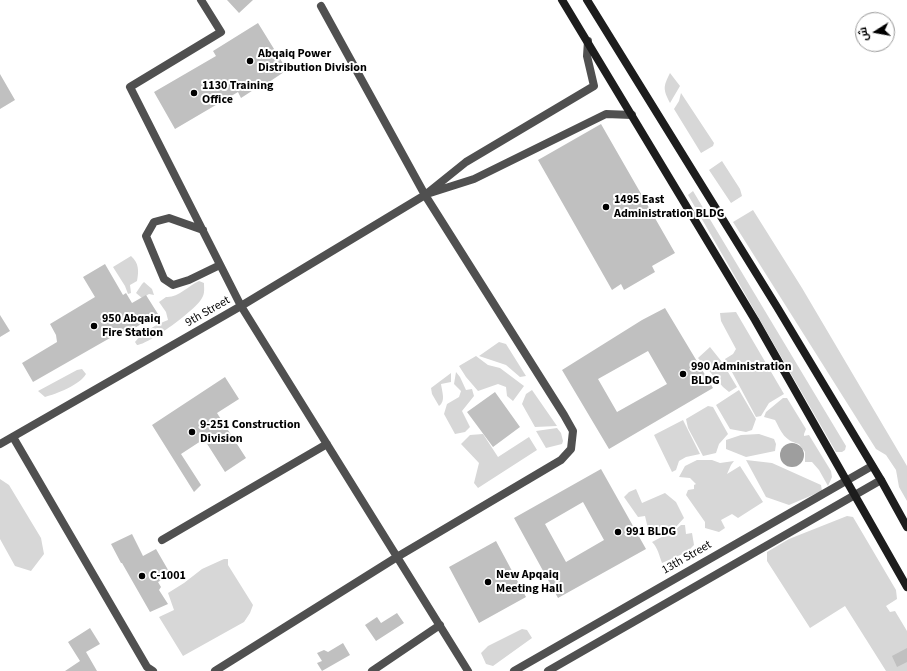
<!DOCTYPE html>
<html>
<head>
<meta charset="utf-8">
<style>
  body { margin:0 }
  #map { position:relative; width:907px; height:671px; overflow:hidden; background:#fff; font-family:"Source Sans 3",Cairo,sans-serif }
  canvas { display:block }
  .north { position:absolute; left:855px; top:12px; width:40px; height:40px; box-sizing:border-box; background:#fff; border:1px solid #999; border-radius:50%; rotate:259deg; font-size:11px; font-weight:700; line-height:16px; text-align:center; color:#000 }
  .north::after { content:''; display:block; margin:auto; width:14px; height:18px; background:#000; clip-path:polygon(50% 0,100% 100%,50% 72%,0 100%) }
</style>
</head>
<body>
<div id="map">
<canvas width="907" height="671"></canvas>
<div class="north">ش</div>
</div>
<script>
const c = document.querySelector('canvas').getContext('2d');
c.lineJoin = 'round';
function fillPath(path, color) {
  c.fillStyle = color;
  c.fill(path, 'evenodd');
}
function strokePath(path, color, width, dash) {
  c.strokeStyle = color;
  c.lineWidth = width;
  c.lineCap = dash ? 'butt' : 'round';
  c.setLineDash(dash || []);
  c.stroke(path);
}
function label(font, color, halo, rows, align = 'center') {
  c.font = font + ' "Source Sans 3",sans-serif';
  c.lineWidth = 4;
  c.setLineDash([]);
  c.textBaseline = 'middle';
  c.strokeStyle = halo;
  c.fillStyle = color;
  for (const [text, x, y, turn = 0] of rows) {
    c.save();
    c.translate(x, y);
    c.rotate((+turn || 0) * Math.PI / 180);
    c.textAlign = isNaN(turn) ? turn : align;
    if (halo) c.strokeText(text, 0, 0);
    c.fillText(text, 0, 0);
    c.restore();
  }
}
fillPath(new Path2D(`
  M 670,73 L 680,86 L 670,103 C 663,89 663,87 670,73 Z
  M 681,93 L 714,143 L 713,146 L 701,153 L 674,109 L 679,101 Z
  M 722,161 L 740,189 L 742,196 L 731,203 L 709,170 Z
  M 693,191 L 846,446 L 845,450 L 842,452 L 836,452 L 688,195 Z
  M 753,210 L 802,288 L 907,466 L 907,501 L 899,487 L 896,470 L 886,455 L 876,449 L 733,222 Z
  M 131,256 C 139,263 139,271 137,281 L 130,285 L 131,293 L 128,294 L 125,286 L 113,267 Z
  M 199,281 L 204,283 C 204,289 205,293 202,298 C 197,309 148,345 137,345 L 135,342 C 143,332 157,324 168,320 L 166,312 L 159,302 L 166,297 C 178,298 188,286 199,281 Z
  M 144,282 L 152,289 L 154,295 L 149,294 L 142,298 L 136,293 L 142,284 Z
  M 736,312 L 784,394 L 769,403 L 761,416 L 756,417 L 725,359 L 733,354 L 736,349 L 721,321 L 720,313 Z
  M 499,342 L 506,344 L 526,376 L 520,377 L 506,365 L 479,356 Z
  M 710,347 L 722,362 L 737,387 L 729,392 L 723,387 L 698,358 Z
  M 476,356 L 488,365 L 500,368 L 524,386 L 513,401 L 507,396 L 506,387 L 498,384 L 478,391 L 466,377 L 459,366 Z
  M 82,369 L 86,374 C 80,385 56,394 45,397 L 38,391 L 77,370 Z
  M 456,372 L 460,377 L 466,390 L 472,389 L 474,396 L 462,411 L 470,427 L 465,432 L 455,434 L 444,414 L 447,404 L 459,397 L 461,391 L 454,384 Z
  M 451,373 L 451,382 L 441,384 C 442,392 446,401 439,406 L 432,394 L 431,388 Z
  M 532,390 L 557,426 L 535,427 L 522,404 L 526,394 Z
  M 739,390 L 756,419 L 752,430 L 746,432 L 730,429 L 716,405 Z
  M 783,398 L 787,398 L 806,429 L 804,434 L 804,436 L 809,435 L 831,471 L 832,477 L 828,486 L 819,470 L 812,462 L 805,462 L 805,452 L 799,444 C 784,440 782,433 775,420 L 764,417 L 766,412 Z
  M 708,406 L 713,407 L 728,434 L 719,444 L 716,453 L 703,456 L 688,428 L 686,419 Z
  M 683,420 L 700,454 L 686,457 L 679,461 L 676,470 L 672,472 L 654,435 Z
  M 557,428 L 561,433 L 563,441 L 562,444 L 546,448 L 536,431 Z
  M 483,434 L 498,457 L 529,437 L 537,450 L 478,488 L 474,483 L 479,463 L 461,444 L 470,435 Z
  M 759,434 L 774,439 L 776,444 L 775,451 L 746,457 L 726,449 L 726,440 L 741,435 Z
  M 697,460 L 712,460 L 720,463 L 734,461 L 731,465 L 727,474 L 740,466 L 763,502 L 738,518 L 732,514 L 721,520 L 725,528 L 719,532 L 705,528 L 705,522 L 686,495 L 688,490 L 694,489 L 694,485 L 696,484 L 690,478 L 679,477 L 685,466 Z
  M 746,460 L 772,463 L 821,485 L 822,491 L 789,505 L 766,497 Z
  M 0,479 L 9,485 L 41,538 L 44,554 L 31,571 L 15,566 L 0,539 Z
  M 636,489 L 642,503 L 665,493 L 676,502 L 684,518 L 674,529 L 653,536 L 649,533 L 645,516 L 638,517 L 624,497 L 629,492 Z
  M 847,516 L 853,517 L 896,590 L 897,599 L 886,606 L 890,612 L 895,611 L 907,631 L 907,671 L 886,671 L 845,606 L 810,628 L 767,561 L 767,552 L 789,539 Z
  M 681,525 L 685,525 L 686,534 L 692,533 L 694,545 L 687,552 L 662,563 C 659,555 658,548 652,542 L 675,530 Z
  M 224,559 L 228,559 L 228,565 L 253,605 L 250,613 L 244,622 L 183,656 L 159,617 L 174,610 L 168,593 L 184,583 L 202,569 Z
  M 522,629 L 527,630 L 532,638 L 493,666 L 486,664 L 481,653 L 488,646 Z`), '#d7d7d7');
fillPath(new Path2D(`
  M780 455a12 12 0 1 1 24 0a12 12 0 1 1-24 0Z`), '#9e9e9e');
fillPath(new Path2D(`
  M 227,0 L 253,0 L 239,13 Z
  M 258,23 L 287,70 L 269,82 L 270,83 L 261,89 L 258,87 L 241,98 L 238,92 L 175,129 L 154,92 L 216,56 L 213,51 Z
  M 0,74 L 15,100 L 0,109 Z
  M 601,124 L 675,253 L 652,266 L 655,272 L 624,290 L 621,284 L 612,290 L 538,160 Z
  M 105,264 L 123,295 L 126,293 L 132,303 L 146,295 L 158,314 L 121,336 L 117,334 L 33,382 L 22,363 L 57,342 L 56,335 L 50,324 L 95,297 L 83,277 Z
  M 665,308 L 713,388 L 609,449 L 562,370 L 642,320 ZM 648,351 L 667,384 L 617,412 L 598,379 Z
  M 0,315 L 10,331 L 0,337 Z
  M 225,377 L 239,399 L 217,413 L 246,458 L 225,472 L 204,439 L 181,454 L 201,485 L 194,492 L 152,425 Z
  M 495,392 L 520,427 L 493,447 L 467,412 Z
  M 601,469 L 646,549 L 558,598 L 514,518 ZM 583,502 L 604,540 L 566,562 L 545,524 Z
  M 132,534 L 143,556 L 156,549 L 171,575 L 158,582 L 161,587 L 159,590 L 168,604 L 150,612 L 122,563 L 121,563 L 111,544 Z
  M 496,541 L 526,597 L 479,623 L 449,567 Z
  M 397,613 L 404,623 L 376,641 L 365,625 L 377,617 L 381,623 Z
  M 90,628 L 100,644 L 86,652 L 97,671 L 65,671 L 80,661 L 68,642 Z
  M 343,643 L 350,655 L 322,671 L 317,663 L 322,661 L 317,653 L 324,650 L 328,652 Z
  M 907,648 L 907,662 L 897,667 L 892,656 Z`), '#c0c0c0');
strokePath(new Path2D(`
  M 201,0 L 221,32 L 130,87 L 241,306 L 468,671
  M 430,193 L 474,179 L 606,114 L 632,115
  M 203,230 L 169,218 L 154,222 L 146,236 L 164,279 L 173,285 L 189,280 L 220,265
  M 13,437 L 147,667 L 153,671
  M 0,444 L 241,306 L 425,195 L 466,162 L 594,86 L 587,56 L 588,41
  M 162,540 L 327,444
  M 215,671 L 397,557 L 561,460 L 571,449 L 573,431 L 564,415 L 425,195 L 321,6
  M 372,671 L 440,625
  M 514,671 L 872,466
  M 548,671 L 881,480`), '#505050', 8);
strokePath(new Path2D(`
  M 562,0 L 755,320 L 907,587
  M 587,0 L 777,307 L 881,480 L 907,527`), '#1d1d1d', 8);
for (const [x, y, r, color] of [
  [250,61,4,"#000"],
  [194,93,4,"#000"],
  [606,207,4,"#000"],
  [94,326,4,"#000"],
  [683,374,4,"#000"],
  [192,432,4,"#000"],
  [618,532,4,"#000"],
  [142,576,4,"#000"],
  [488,582,4,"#000"]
]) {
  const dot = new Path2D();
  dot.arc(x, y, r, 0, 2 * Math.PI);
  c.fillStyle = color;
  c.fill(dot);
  strokePath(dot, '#fff', 1.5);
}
label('bold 12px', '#000', '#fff', [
  ["Abqaiq Power",258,54],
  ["Distribution Division",258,68],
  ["1130 Training",202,86],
  ["Office",202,100],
  ["1495 East",614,200],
  ["Administration BLDG",614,214],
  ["950 Abqaiq",102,319],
  ["Fire Station",102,333],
  ["990 Administration",691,367],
  ["BLDG",691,381],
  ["9-251 Construction",200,425],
  ["Division",200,439],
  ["991 BLDG",626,532],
  ["New Apqaiq",496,575],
  ["Meeting Hall",496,589],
  ["C-1001",150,576]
], 'left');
label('12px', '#000', '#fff', [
  ["9th Street",208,312,-30],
  ["13th Street",687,558,-30]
]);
</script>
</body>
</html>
